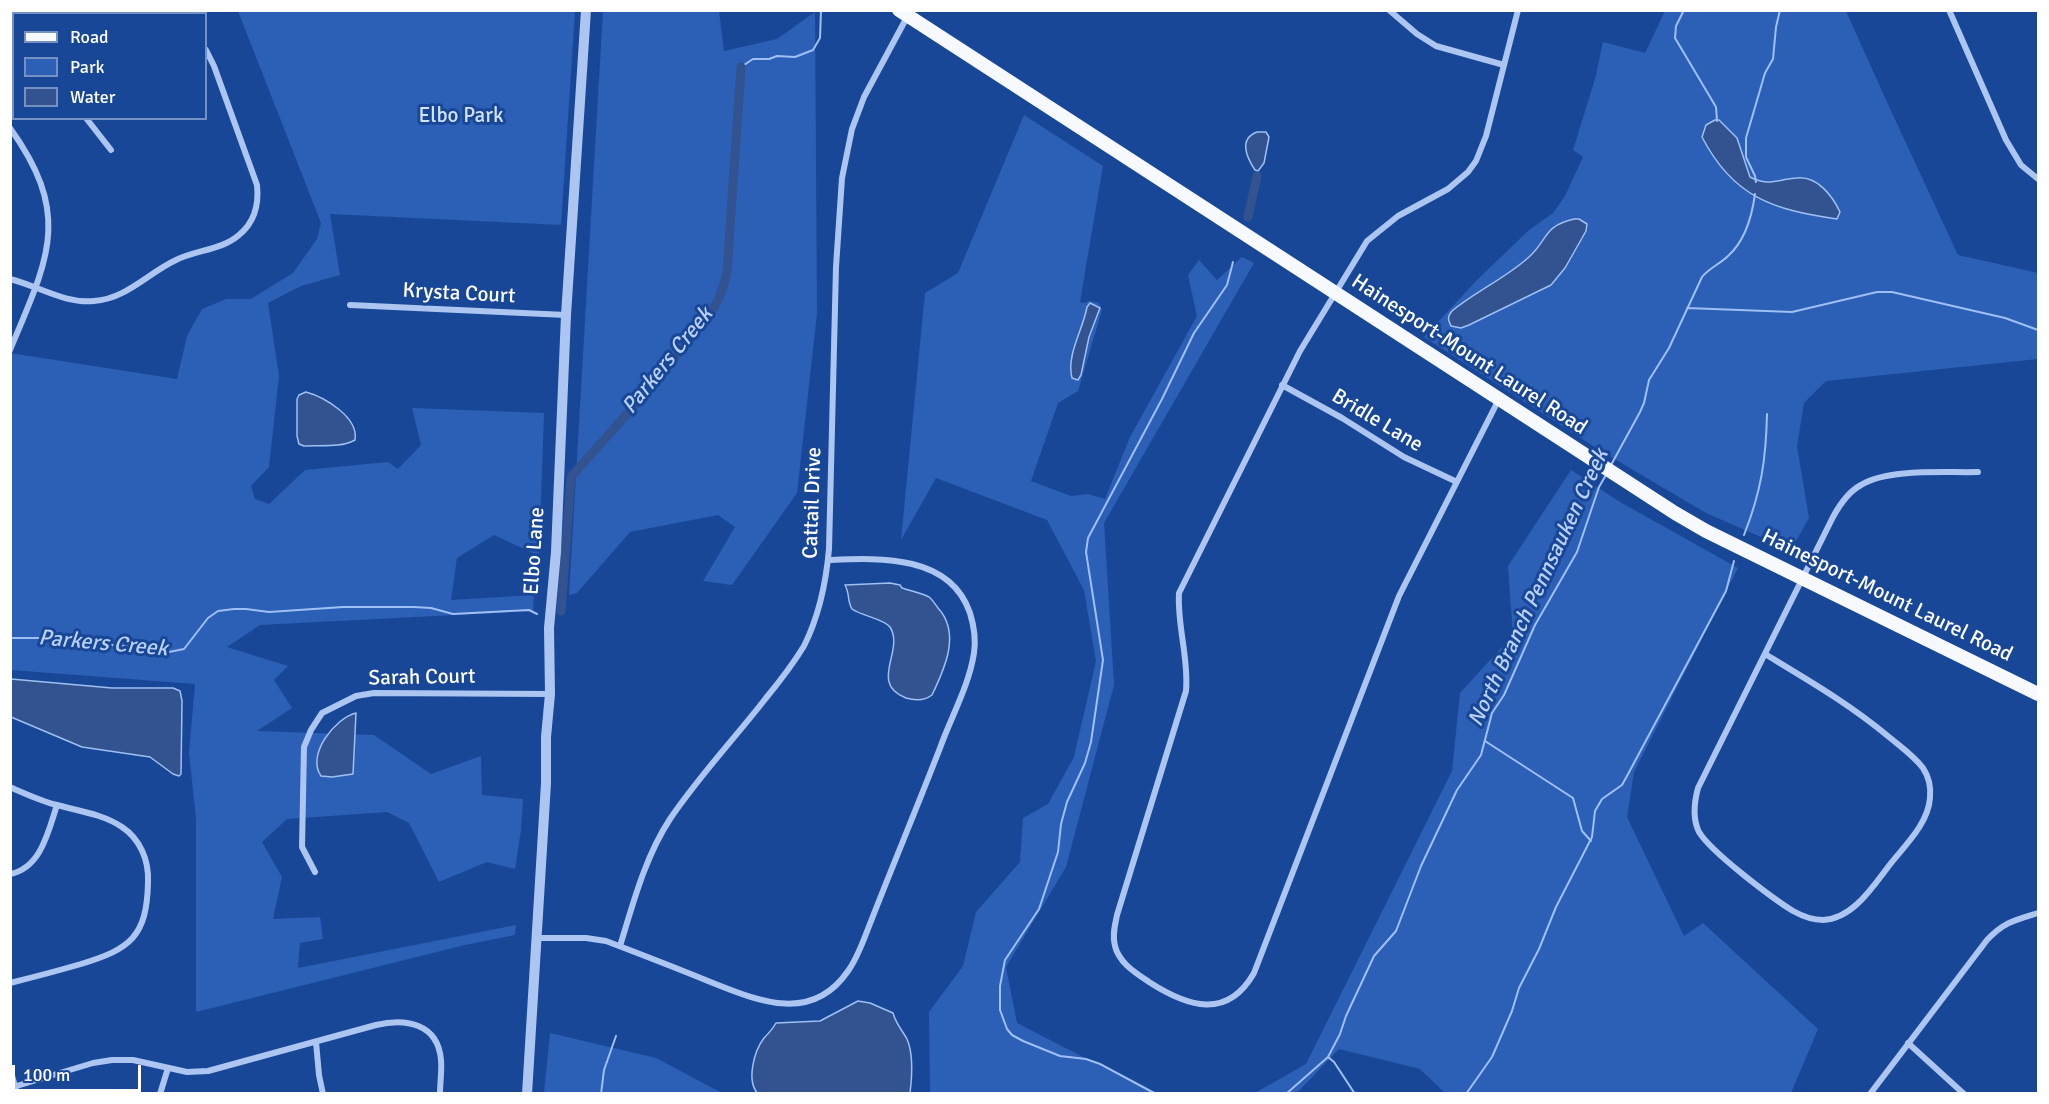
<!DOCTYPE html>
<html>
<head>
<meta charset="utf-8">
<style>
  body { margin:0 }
  #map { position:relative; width:2049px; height:1104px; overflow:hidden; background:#194797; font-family:Signika,sans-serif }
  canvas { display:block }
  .frame { position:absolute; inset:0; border:12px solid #fff; pointer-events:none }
  .legend { position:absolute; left:12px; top:12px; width:195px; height:108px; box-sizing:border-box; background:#194797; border:2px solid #7591c1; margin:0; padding:8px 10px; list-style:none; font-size:18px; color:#fff }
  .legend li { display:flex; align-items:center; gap:12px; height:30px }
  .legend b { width:30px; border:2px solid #7591c1 }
  .scale { position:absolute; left:12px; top:1065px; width:129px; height:27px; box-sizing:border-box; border:3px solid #fff; border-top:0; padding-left:8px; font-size:18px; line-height:21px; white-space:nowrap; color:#fff; -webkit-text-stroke:4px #194797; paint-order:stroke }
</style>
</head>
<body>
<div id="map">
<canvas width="2049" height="1104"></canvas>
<div class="frame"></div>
<ul class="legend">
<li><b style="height:8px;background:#f6f9ff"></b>Road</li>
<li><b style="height:16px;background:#2c5fb6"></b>Park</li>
<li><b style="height:16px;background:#32538f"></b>Water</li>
</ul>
<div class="scale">100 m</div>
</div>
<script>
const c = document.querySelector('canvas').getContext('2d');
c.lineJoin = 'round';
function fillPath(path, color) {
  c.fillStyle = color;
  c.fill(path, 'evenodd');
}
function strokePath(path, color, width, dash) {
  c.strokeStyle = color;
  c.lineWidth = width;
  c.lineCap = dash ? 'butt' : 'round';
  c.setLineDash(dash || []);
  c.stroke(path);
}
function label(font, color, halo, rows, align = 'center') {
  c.font = font + ' Signika,sans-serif';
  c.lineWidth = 6;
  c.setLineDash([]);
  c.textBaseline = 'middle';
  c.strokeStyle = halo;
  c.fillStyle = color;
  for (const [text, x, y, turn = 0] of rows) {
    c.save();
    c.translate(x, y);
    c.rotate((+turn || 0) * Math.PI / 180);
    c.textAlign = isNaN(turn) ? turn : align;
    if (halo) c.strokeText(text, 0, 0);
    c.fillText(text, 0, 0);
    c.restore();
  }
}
fillPath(new Path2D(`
  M 238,11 L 575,11 L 561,225 L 330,214 L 340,275 L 301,286 L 268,303 L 279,376 L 269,467 L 251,486 L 255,499 L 269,504 L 305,470 L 388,462 L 398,469 L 421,445 L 412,408 L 544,413 L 539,556 L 494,535 L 457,558 L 451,600 L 534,595 L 533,611 L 260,625 L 227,647 L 288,666 L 274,680 L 292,708 L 257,731 L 374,735 L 431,774 L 481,756 L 482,795 L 523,799 L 521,830 L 515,869 L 487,862 L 439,882 L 409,823 L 387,812 L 287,819 L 262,842 L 282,877 L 273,919 L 320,917 L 323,939 L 300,943 L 298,968 L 516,925 L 515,935 L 465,945 L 196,1012 L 196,818 L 189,753 L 195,684 L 11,670 L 10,353 L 177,379 L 187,336 L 202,309 L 226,299 L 251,299 L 293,273 L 317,239 L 321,223 Z
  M 603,11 L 719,11 L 724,51 L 777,39 L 815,12 L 817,314 L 797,493 L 732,585 L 703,581 L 735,527 L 718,515 L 630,532 L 577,593 L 569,595 Z
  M 1665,11 L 1846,11 L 1886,100 L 1958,255 L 2038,273 L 2038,359 L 1826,381 L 1804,403 L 1797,446 L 1809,518 L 1791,550 L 1706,513 L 1601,451 L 1424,337 L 1477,280 L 1528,231 L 1553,213 L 1565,196 L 1583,157 L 1573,150 L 1595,79 L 1603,42 L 1645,53 Z
  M 1024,115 L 1103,166 L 1080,302 L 1084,303 L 1089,301 L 1099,303 L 1102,310 L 1078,391 L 1058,403 L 1031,481 L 1071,496 L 1088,494 L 1105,499 L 1130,437 L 1197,316 L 1188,275 L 1199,260 L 1217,280 L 1242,257 L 1254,263 L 1104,523 L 1114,685 L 1066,867 L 1006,967 L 1017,1023 L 1153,1093 L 930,1093 L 929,1012 L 963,966 L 976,912 L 1020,862 L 1023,818 L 1048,804 L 1074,757 L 1096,661 L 1084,590 L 1047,520 L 936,478 L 901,540 L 925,293 L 958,273 Z
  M 1571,470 L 1620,502 L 1738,568 L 1634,772 L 1627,817 L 1684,936 L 1703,923 L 1818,1029 L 1791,1093 L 1445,1093 L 1420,1069 L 1339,1049 L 1297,1093 L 1255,1093 L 1306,1064 L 1452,771 L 1460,693 L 1513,635 L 1508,566 Z
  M 550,1033 L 656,1058 L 722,1093 L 544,1093 Z`), '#2c5fb6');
const water = new Path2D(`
  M 1715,120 L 1719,120 L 1737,138 L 1750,177 C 1769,187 1778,179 1797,178 C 1817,176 1832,195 1840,212 L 1837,219 C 1773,210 1733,197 1702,137 L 1706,125 Z
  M 1257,132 L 1266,132 L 1269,137 L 1264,163 L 1258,171 L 1255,170 C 1247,158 1238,139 1257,132 Z
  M 1574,219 L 1579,219 L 1587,224 L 1586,231 L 1565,268 L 1551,285 L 1469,325 L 1461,328 L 1451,326 C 1448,320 1447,317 1452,311 C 1476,291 1506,278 1529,257 C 1548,240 1543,226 1574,219 Z
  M 1090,303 L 1100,308 L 1089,337 L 1081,375 L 1078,380 L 1072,378 C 1066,355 1083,330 1087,307 Z
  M 306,392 C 324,397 359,417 355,440 C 341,448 320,445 304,446 L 299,444 L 297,436 L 297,399 L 299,395 Z
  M 890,583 L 900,585 L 902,588 C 911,591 921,593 929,597 C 932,599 935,604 938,608 C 961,633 945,668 932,695 C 924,701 916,701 906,698 C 868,683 905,651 890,627 C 884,619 862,616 852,609 C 847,601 850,594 845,585 Z
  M 11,679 L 112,688 L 173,688 L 180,691 L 182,701 L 181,774 L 179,776 L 173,774 L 150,757 L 82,747 L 11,717 Z
  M 356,713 L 353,774 L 332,777 L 321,776 C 306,755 335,718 356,713 Z
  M 858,1001 L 870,1003 L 893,1013 C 896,1024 902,1030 907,1039 C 914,1055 912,1077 910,1093 L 758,1094 C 746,1081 754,1051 764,1038 C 769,1033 772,1030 776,1023 L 820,1021 Z`);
fillPath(water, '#32538f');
strokePath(water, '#9fc0f3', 1.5);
strokePath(new Path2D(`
  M 1684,10 L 1676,26 L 1675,38 L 1716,107 L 1717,121
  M 741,67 L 753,59 L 769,59 L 777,56 L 795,57 L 813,50 L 820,38 L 821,10
  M 1756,182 L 1755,176 L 1746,157 L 1746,138 L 1765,73 L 1773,59 L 1776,27 L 1780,10
  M 1687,308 L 1792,312 L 1877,292 L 1892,292 L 2005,318 L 2038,330
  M 1611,465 L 1640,412 L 1644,403 L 1649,380 L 1669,348 L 1702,277 C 1709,268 1720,264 1728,256 C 1745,241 1752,216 1755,194
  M 1744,535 C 1761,492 1766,460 1767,414
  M 10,638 L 60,638 L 86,643 L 162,649 L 169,652 L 184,649 L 208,618 L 218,611 L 234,609 L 246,609 L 269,612 L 343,607 L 414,607 L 431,608 L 453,614 L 529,610 L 537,614
  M 1485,741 L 1573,798 L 1582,831 L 1591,841
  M 1328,1057 L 1334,1062 L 1355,1094
  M 601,1094 L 604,1070 L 616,1036
  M 1156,1094 L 1100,1064 L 1086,1059 L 1060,1056 L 1023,1041 L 1012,1035 L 1007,1029 L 1000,1010 L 1000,986 L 1005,960 L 1039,909 L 1058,852 L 1061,824 L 1067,802 L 1085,763 L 1091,742 L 1103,660 L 1086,552 L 1088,538 L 1162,399 L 1194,333 L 1227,285 L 1233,262
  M 1286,1094 L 1328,1057 L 1340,1034 L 1346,1016 L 1374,956 L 1396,931 L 1421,866 L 1457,790 L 1481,755 L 1492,713 L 1504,695 L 1535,625 L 1577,552 L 1599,487 L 1606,475
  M 1466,1094 L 1492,1057 L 1512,1011 L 1519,988 L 1539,949 L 1556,907 L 1592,837 L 1595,811 L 1602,799 L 1622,785 L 1627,776 L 1726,591 L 1734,561`), '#9fc0f3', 2);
strokePath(new Path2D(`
  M 1248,217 L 1257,176
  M 561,611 L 571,477 L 634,406 L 709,316 C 718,302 724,288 727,272 L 741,67`), '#32538f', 9);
strokePath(new Path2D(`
  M 121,10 L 130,14
  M 1389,10 L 1417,34 L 1436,46 L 1504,65
  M 1949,10 L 2006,140 L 2021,165 L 2038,179
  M 100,14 L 102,10
  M 86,118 L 111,150
  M 10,128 C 73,216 48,259 10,350
  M 10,279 C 38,286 65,304 94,301 C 126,299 148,273 176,260 C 196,250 222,250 239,235 C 255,222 259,204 257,185 L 214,66 L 206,50
  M 350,305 L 566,315
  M 1282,385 L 1342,418 L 1404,457 L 1457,482
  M 1499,399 L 1399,596 L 1254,973 C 1227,1020 1188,1007 1149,982 C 1136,973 1119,963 1115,946 C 1112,936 1115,925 1117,915 L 1186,691 C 1189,658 1177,626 1179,593 L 1300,351 L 1367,241 L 1398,216 L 1448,189 L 1468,172 L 1476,161 L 1486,136 L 1518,10
  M 1765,654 C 1808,680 1851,705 1889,737 C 1901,747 1914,756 1923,768 C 1929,777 1931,788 1930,798 C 1928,825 1903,847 1888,867 C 1872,888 1852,919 1823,920 C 1812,920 1802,916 1793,911 C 1772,898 1711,852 1699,832 C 1692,818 1694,803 1698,788 L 1833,517 C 1840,504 1848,492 1861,485 C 1888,468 1946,473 1978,472
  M 10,787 C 26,794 41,801 57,805 C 78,811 103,814 122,827 C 140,839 149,860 148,882 C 147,937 130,949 81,964 C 57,971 34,977 10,983
  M 315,872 L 302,847 L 304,747 L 311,730 L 322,713 L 356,696 L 374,693 L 550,694
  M 10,874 C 41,868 48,832 57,805
  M 537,938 L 586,938 L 606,941 C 640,954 674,967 708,981 C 756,1000 811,1025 848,971 C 856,960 861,947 866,934 C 890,872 916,810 940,748 C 951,717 969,686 974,653 C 976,640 974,626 970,613 C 950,554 879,558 828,560
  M 620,946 C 633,904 645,857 670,819 C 699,776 735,738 766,698 C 780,681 793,664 804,646 C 819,616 826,583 829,549 L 836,267 L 842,178 L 852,129 L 864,97 L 907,17
  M 316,1042 L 319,1075 L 323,1094
  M 1908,1043 L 1964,1094
  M 10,1068 L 17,1094
  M 10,1088 L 93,1063 L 112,1060 L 133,1060 L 187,1072 L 208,1071 L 376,1025 C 405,1018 438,1023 441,1060 C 442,1071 440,1082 440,1094
  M 160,1094 L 168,1068
  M 1870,1094 L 1987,940 C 2004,922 2015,920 2038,913`), '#acc6f1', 6);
strokePath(new Path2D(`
  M 527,1094 L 546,783 L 546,737 L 550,694 L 549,628 L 556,552 L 566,315 L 586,10`), '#acc6f1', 10);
strokePath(new Path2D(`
  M 899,10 L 1675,513 L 1706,531 L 2038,694`), '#f6f9ff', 14);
label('21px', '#d3e3fc', '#194797', [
  ["Elbo Park",461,116]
]);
label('21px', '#fff', '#194797', [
  ["Krysta Court",459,294,3],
  ["Hainesport-Mount Laurel Road",1469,355,33],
  ["Bridle Lane",1377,421,31],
  ["Cattail Drive",813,503,-88],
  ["Elbo Lane",535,551,-86],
  ["Hainesport-Mount Laurel Road",1887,596,26],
  ["Sarah Court",422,678,-1]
]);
label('italic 22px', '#b9d1f7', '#194797', [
  ["Parkers Creek",668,361,-51],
  ["North Branch Pennsauken Creek",1539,588,-65],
  ["Parkers Creek",103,644,5]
]);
</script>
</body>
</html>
